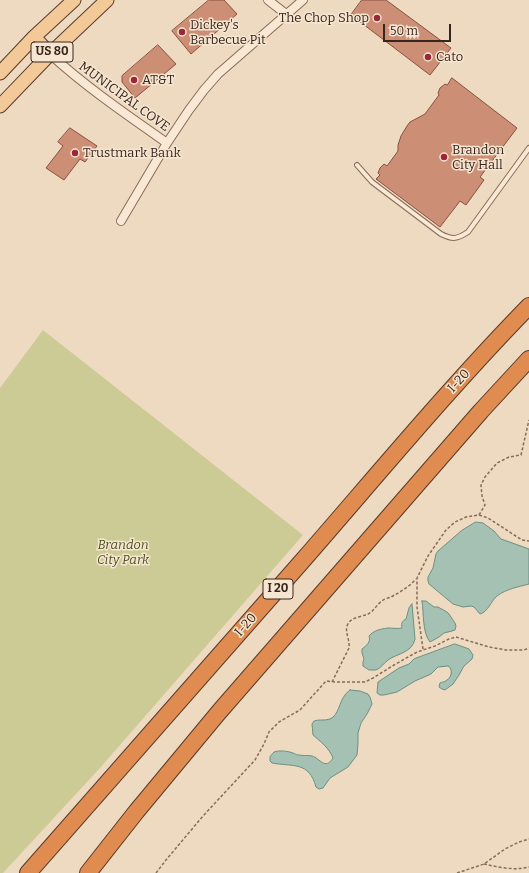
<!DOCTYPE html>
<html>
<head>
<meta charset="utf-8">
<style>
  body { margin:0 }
  #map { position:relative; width:529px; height:873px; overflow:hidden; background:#eedac1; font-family:Bitter,serif }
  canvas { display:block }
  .scale { position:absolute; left:383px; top:24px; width:68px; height:18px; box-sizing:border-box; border:2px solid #38261d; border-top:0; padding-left:5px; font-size:12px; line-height:14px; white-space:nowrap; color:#38261d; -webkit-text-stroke:3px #f6e6d1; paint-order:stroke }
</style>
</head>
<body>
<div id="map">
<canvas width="529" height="873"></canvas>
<div class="scale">50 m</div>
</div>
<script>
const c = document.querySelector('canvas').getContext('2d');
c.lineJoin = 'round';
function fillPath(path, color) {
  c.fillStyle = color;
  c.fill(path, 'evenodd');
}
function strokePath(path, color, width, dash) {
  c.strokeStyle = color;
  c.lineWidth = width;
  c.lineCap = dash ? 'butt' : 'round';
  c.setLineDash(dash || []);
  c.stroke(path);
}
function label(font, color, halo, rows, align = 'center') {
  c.font = font + ' Bitter,serif';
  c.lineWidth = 3;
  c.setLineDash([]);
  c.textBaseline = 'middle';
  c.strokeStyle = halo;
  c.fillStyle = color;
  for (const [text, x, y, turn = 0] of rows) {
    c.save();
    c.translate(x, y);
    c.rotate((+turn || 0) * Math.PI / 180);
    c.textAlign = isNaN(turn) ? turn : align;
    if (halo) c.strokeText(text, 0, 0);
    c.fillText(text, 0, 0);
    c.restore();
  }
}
fillPath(new Path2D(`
  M 43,330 L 303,535 L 100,768 L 3,873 L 0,873 L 0,388 Z`), '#cdcb95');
const water = new Path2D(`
  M 476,522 L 483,523 L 494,531 L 501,539 L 529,549 L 529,584 C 518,587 506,589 497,596 C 491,601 488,612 480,614 L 474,607 L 471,606 L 463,607 L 453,604 L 429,584 L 428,581 L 428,577 L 433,568 L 436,554 L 438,551 L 461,531 Z
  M 422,601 L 426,601 L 434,607 L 438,607 L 447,612 L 449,614 L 455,623 L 456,626 L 455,630 L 452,631 L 444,633 L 439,637 L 430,642 C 422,632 424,613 422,601 Z
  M 412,604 L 415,639 C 412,653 398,653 388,660 C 384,663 381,668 376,670 L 369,670 L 363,666 L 363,662 L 364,659 L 362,653 L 362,649 C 367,645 371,642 369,636 C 374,630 381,629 388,628 C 393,628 397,629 402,628 C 401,623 402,621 406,619 L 409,608 Z
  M 455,644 L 469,649 L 473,655 L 472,659 L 464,666 L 459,675 L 453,684 L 445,690 L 442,689 L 439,687 L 440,683 C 442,682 445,682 447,680 C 452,677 453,669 448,666 L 438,667 L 431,674 L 415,681 L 397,692 L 384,695 L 380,695 L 377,693 L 378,682 L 399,668 L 409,664 L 414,659 Z
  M 350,690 L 360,691 L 368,694 L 370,697 L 372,704 L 367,714 L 361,723 L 358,733 L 358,744 L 357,755 L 348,767 L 330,778 L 323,788 L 319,789 L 316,787 C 309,761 293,767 272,763 L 270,761 L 270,757 C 271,755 272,754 274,752 C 279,750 288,751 293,753 C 298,755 294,754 299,755 C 303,756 308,755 312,756 C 320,758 325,771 333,758 C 329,748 321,742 313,735 L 312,724 L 314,721 C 319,719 324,721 330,719 C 339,715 339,702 345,695 C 346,693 348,692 350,690 Z`);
fillPath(water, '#a4c1b4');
strokePath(water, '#6b8f81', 1);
const building = new Path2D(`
  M 209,0 L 224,0 L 237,14 L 191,54 L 172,31 Z
  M 362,0 L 386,0 L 451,48 L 430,75 L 351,15 Z
  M 158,45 L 176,64 L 135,98 L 122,82 L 122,76 Z
  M 452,78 L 517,128 L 480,177 L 484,180 L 466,205 L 460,201 L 440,227 L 376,179 L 380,175 L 378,173 L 380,168 L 384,164 L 387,166 L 398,151 L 398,145 L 401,136 L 407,126 L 410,122 L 425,114 L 439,95 L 438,93 L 440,88 L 445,84 L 447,85 Z
  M 70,128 L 97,146 L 85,162 L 80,159 L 64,180 L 46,168 L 63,146 L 58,142 Z`);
fillPath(building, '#cd8e76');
strokePath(building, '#88503e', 1);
const lane = new Path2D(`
  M 357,165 L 372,182 L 441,234 C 453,240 457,239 468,232 L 529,148`);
const street = new Path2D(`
  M 268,0 L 286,14
  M 50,54 C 86,87 127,115 167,143
  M 121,221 L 167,143 L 189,110 L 204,90 L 218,74 L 303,0`);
const primary = new Path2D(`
  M 34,37 L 50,54
  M 0,73 L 34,37 L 74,0
  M 0,106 L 50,54 L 107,0`);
const highway = new Path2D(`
  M 28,873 C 119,768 212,664 304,559 C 378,474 450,387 529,306
  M 88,873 L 136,812 L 219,712 L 481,411 L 529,359`);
strokePath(lane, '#886b58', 6);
strokePath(street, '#886b58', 10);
strokePath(primary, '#563a2d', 15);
strokePath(highway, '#563a2d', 18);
strokePath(new Path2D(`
  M 479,515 L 485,505 L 482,496 L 481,485 L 485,477 L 497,463 L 509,457 L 521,455 L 529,420
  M 423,649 L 417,607 L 417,578 L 428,556 L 446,530 L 455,522 L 466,517 L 479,515 L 488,518 L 522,540 L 529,541
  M 332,682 L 349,648 C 350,640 345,633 347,626 C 350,617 361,617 368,614 C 374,611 377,604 382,601 C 384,599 388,598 391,597 C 400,592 409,587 416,579
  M 484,864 C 498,867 514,871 529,867
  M 156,873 L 166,860 L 203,816 L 255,760 L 264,744 L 269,732 L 279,722 L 300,710 L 326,681 L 336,682 L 365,682 L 373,678 L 394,665 L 417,652 L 435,646 L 449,639 L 456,637 L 489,647 L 506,650 L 524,650 L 529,648
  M 457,873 L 484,864 L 505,849 L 519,842 L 529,839`), '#886b58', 1.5, [3, 2]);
strokePath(lane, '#f9e9d4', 4);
strokePath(street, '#f9e9d4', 8);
strokePath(primary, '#f3c998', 13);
strokePath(highway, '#e08c50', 16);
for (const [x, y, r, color] of [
  [377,18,4,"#982739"],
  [182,32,4,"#982739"],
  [428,57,4,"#982739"],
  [134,80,4,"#982739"],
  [75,153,4,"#982739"],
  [444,157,4,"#982739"]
]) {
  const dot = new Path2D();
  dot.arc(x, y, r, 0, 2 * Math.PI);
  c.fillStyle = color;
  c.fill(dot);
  strokePath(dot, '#f6e6d1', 1.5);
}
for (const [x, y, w] of [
  [52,52,42],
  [278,589,30]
]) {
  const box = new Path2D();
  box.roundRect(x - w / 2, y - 10, w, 20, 3);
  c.fillStyle = '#f6e6d1';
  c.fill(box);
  strokePath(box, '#38261d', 1);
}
label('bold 12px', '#38261d', null, [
  ["US 80",52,52],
  ["I 20",278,589]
]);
label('13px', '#38261d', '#f6e6d1', [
  ["The Chop Shop",369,18,"right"],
  ["Dickey's",190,25],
  ["Barbecue Pit",190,40],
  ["Cato",436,57],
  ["AT&T",142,80],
  ["Brandon",452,150],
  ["City Hall",452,165],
  ["Trustmark Bank",83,153]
], 'left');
label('13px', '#38261d', '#f6e6d1', [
  ["MUNICIPAL COVE",124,97,36],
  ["I-20",459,381,-48],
  ["I-20",246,625,-49]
]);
label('italic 13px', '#4f5423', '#f6e6d1', [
  ["Brandon",123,545],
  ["City Park",123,560]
]);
</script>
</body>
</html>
